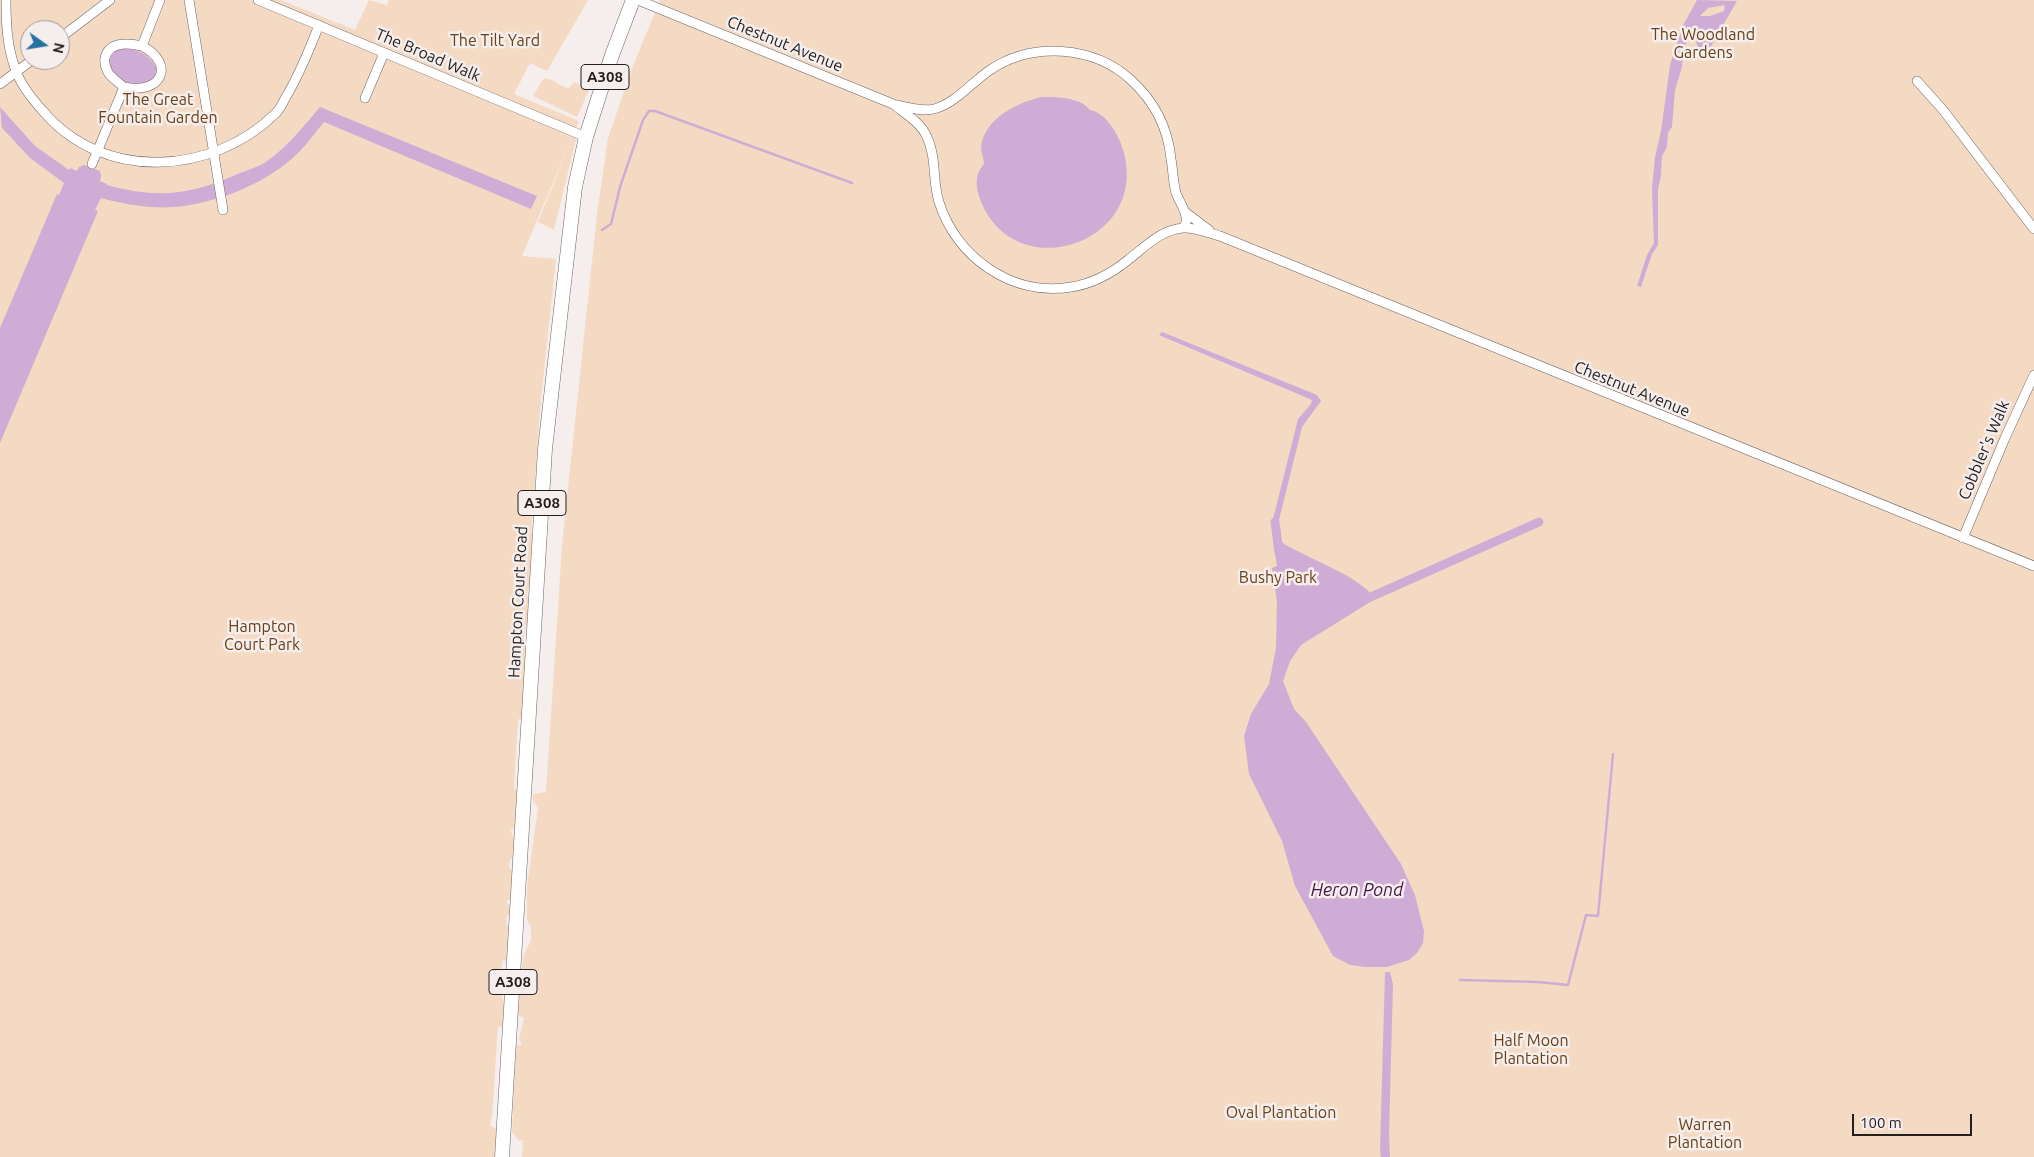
<!DOCTYPE html>
<html>
<head>
<meta charset="utf-8">
<style>
  body { margin:0 }
  #map { position:relative; width:2034px; height:1157px; overflow:hidden; background:#f6eded; font-family:Ubuntu,sans-serif }
  canvas { display:block }
  .north { position:absolute; left:20px; top:20px; width:50px; height:50px; box-sizing:border-box; background:#f6eded; border:1px solid #a19b9b; border-radius:50%; rotate:103deg; font-size:14px; font-weight:700; line-height:20px; text-align:center; color:#221f1f }
  .north::after { content:''; display:block; margin:auto; width:18px; height:22px; background:#2672a5; clip-path:polygon(50% 0,100% 100%,50% 72%,0 100%) }
  .scale { position:absolute; left:1852px; top:1114px; width:120px; height:22px; box-sizing:border-box; border:2px solid #221f1f; border-top:0; padding-left:6px; font-size:15px; line-height:18px; white-space:nowrap; color:#221f1f; -webkit-text-stroke:4px #f6eded; paint-order:stroke }
</style>
</head>
<body>
<div id="map">
<canvas width="2034" height="1157"></canvas>
<div class="north">N</div>
<div class="scale">100 m</div>
</div>
<script>
const c = document.querySelector('canvas').getContext('2d');
c.lineJoin = 'round';
function fillPath(path, color) {
  c.fillStyle = color;
  c.fill(path, 'evenodd');
}
function strokePath(path, color, width, dash) {
  c.strokeStyle = color;
  c.lineWidth = width;
  c.lineCap = dash ? 'butt' : 'round';
  c.setLineDash(dash || []);
  c.stroke(path);
}
function label(font, color, halo, rows, align = 'center') {
  c.font = font + ' Ubuntu,sans-serif';
  c.lineWidth = 5;
  c.setLineDash([]);
  c.textBaseline = 'middle';
  c.strokeStyle = halo;
  c.fillStyle = color;
  for (const [text, x, y, turn = 0] of rows) {
    c.save();
    c.translate(x, y);
    c.rotate((+turn || 0) * Math.PI / 180);
    c.textAlign = isNaN(turn) ? turn : align;
    if (halo) c.strokeText(text, 0, 0);
    c.fillText(text, 0, 0);
    c.restore();
  }
}
fillPath(new Path2D(`
  M 0,0 L 281,0 L 355,30 L 369,0 L 387,5 L 389,0 L 588,0 L 547,71 L 530,63 L 514,94 L 579,121 L 522,256 L 556,259 L 541,399 L 531,533 L 535,534 L 530,587 L 528,589 L 527,596 L 532,605 L 528,625 L 525,626 L 524,641 L 527,669 L 522,720 L 518,719 L 514,789 L 517,789 L 519,826 L 511,829 L 512,835 L 518,838 L 518,856 L 510,859 L 509,868 L 517,873 L 516,898 L 507,900 L 507,904 L 514,906 L 513,915 L 507,915 L 506,925 L 513,932 L 511,959 L 502,961 L 501,973 L 503,975 L 500,992 L 504,1003 L 504,1026 L 498,1027 L 492,1116 L 490,1125 L 499,1131 L 495,1157 L 0,1157 ZM 30,30 L 60,30 L 60,60 L 30,60 Z
  M 660,0 L 2034,0 L 2034,1157 L 522,1157 L 523,1140 L 519,1141 L 512,1132 L 516,1046 L 522,1044 L 519,1039 L 524,1018 L 518,1015 L 521,973 L 524,955 L 531,940 L 531,927 L 527,920 L 527,887 L 538,808 L 533,801 L 533,794 L 546,792 L 562,545 L 597,214 L 608,138 L 633,66 Z
  M 544,78 C 554,79 560,87 569,88 L 574,82 L 590,88 L 577,117 L 533,96 Z
  M 574,133 L 577,135 L 554,230 L 538,222 Z`), '#f4dac2');
fillPath(new Path2D(`
  M 1697,0 L 1737,1 L 1706,55 L 1700,54 L 1694,35 L 1689,39 L 1684,47 L 1682,67 L 1675,90 L 1672,127 L 1668,133 L 1667,147 L 1662,156 L 1661,176 L 1658,189 L 1658,245 L 1652,254 L 1641,287 L 1637,286 L 1647,255 L 1654,243 L 1652,189 L 1655,157 L 1661,131 L 1670,65 L 1682,27 ZM 1725,5 L 1724,11 L 1710,16 L 1700,16 L 1708,8 Z
  M 121,49 C 136,48 148,53 156,67 C 158,97 104,84 110,59 C 112,53 115,50 121,49 Z
  M 1042,97 C 1057,97 1080,97 1090,110 C 1107,113 1120,137 1124,153 C 1148,245 1013,288 980,199 C 975,186 975,174 984,164 C 984,158 981,153 981,148 C 983,119 1018,102 1042,97 Z
  M 0,107 L 35,146 L 69,170 L 70,168 L 77,171 L 79,167 L 84,165 L 100,171 L 101,176 L 100,181 L 107,184 L 107,185 C 158,199 189,195 238,174 C 247,170 258,167 266,162 C 287,147 303,127 320,107 L 537,196 L 531,209 L 324,122 C 315,132 307,145 297,154 C 268,182 224,200 184,206 C 157,210 127,205 101,198 L 95,210 L 98,211 L 0,443 L 0,328 L 57,194 L 59,195 L 64,183 L 30,158 L 2,128 Z
  M 1162,332 L 1317,395 L 1321,401 L 1302,427 L 1278,524 L 1278,533 L 1274,533 L 1273,519 L 1298,419 L 1311,404 L 1312,400 L 1159,335 Z
  M 1273,541 L 1280,541 C 1304,558 1360,575 1375,599 L 1301,645 L 1290,661 L 1283,681 L 1294,709 L 1306,722 L 1401,864 L 1415,895 L 1424,931 L 1423,943 L 1417,953 L 1409,960 L 1387,967 L 1366,967 L 1350,965 L 1333,956 L 1295,886 L 1282,841 L 1249,774 L 1244,736 L 1251,714 L 1269,684 L 1276,648 L 1277,601 L 1272,568 L 1277,566 Z
  M 1385,972 L 1390,972 L 1393,984 L 1389,1135 L 1390,1157 L 1381,1157 L 1380,1151 Z`), '#cfacd5');
strokePath(new Path2D(`
  M 602,230 L 611,224 L 620,187 L 643,120 L 649,111 L 655,111 L 852,183
  M 1460,980 L 1538,982 L 1568,985 L 1586,915 L 1598,916 L 1613,754`), '#cfacd5', 2.5);
strokePath(new Path2D(`
  M 1275,522 L 1279,552
  M 1364,600 L 1539,522`), '#cfacd5', 9);
const street = new Path2D(`
  M 6,0 C 6,24 7,47 16,71 C 21,85 33,100 43,111 C 103,182 212,176 276,113 C 280,109 283,102 286,97 C 300,73 309,51 319,25
  M 189,0 L 223,210
  M 258,0 L 586,137
  M 638,0 L 893,104 C 905,107 922,112 934,109 C 956,103 972,82 990,70 C 1032,42 1093,45 1131,80 C 1154,101 1168,128 1171,159 C 1173,170 1173,182 1176,193 C 1179,201 1185,209 1186,217 C 1187,222 1186,224 1183,228
  M 60,38 L 110,0
  M 1917,81 L 1943,110 L 2034,229
  M 0,84 L 32,60
  M 124,87 C 119,83 113,79 109,74 C 106,69 104,64 105,58 C 109,41 128,43 142,46
  M 365,98 L 384,53
  M 893,104 C 904,113 920,122 926,135 C 937,156 932,180 939,202 C 956,257 1012,297 1071,287 C 1091,284 1112,273 1128,260 C 1145,247 1160,230 1183,228 C 1195,227 1208,233 1220,236 L 2034,566
  M 92,164 L 124,87 C 162,95 176,64 142,46 L 160,0
  M 1185,212 L 1209,230
  M 1963,538 L 2005,438 L 2034,375`);
const primary = new Path2D(`
  M 502,1157 L 545,449 L 575,187 L 586,137 L 612,55 L 633,0`);
strokePath(street, '#6b6464', 10);
strokePath(primary, '#6b6464', 15);
strokePath(street, '#fff', 9);
strokePath(primary, '#fff', 14);
for (const [x, y, w] of [
  [605,77,48],
  [542,503,48],
  [513,982,48]
]) {
  const box = new Path2D();
  box.roundRect(x - w / 2, y - 12.5, w, 25, 4);
  c.fillStyle = '#f6eded';
  c.fill(box);
  strokePath(box, '#221f1f', 1);
}
label('bold 15px', '#221f1f', null, [
  ["A308",605,77],
  ["A308",542,503],
  ["A308",513,982]
]);
label('16px', '#694217', '#f6eded', [
  ["The Woodland",1703,35],
  ["Gardens",1703,53],
  ["The Tilt Yard",495,41],
  ["The Great",158,100],
  ["Fountain Garden",158,118],
  ["Bushy Park",1278,578],
  ["Hampton",262,627],
  ["Court Park",262,645],
  ["Half Moon",1531,1041],
  ["Plantation",1531,1059],
  ["Oval Plantation",1281,1113],
  ["Warren",1705,1125],
  ["Plantation",1705,1143]
]);
label('16px', '#221f1f', '#f6eded', [
  ["Chestnut Avenue",785,44,22],
  ["The Broad Walk",428,55,23],
  ["Chestnut Avenue",1632,389,22],
  ["Cobbler's Walk",1984,450,-67],
  ["Hampton Court Road",518,602,-87]
]);
label('italic 18px', '#42184a', '#f6eded', [
  ["Heron Pond",1357,890]
]);
</script>
</body>
</html>
